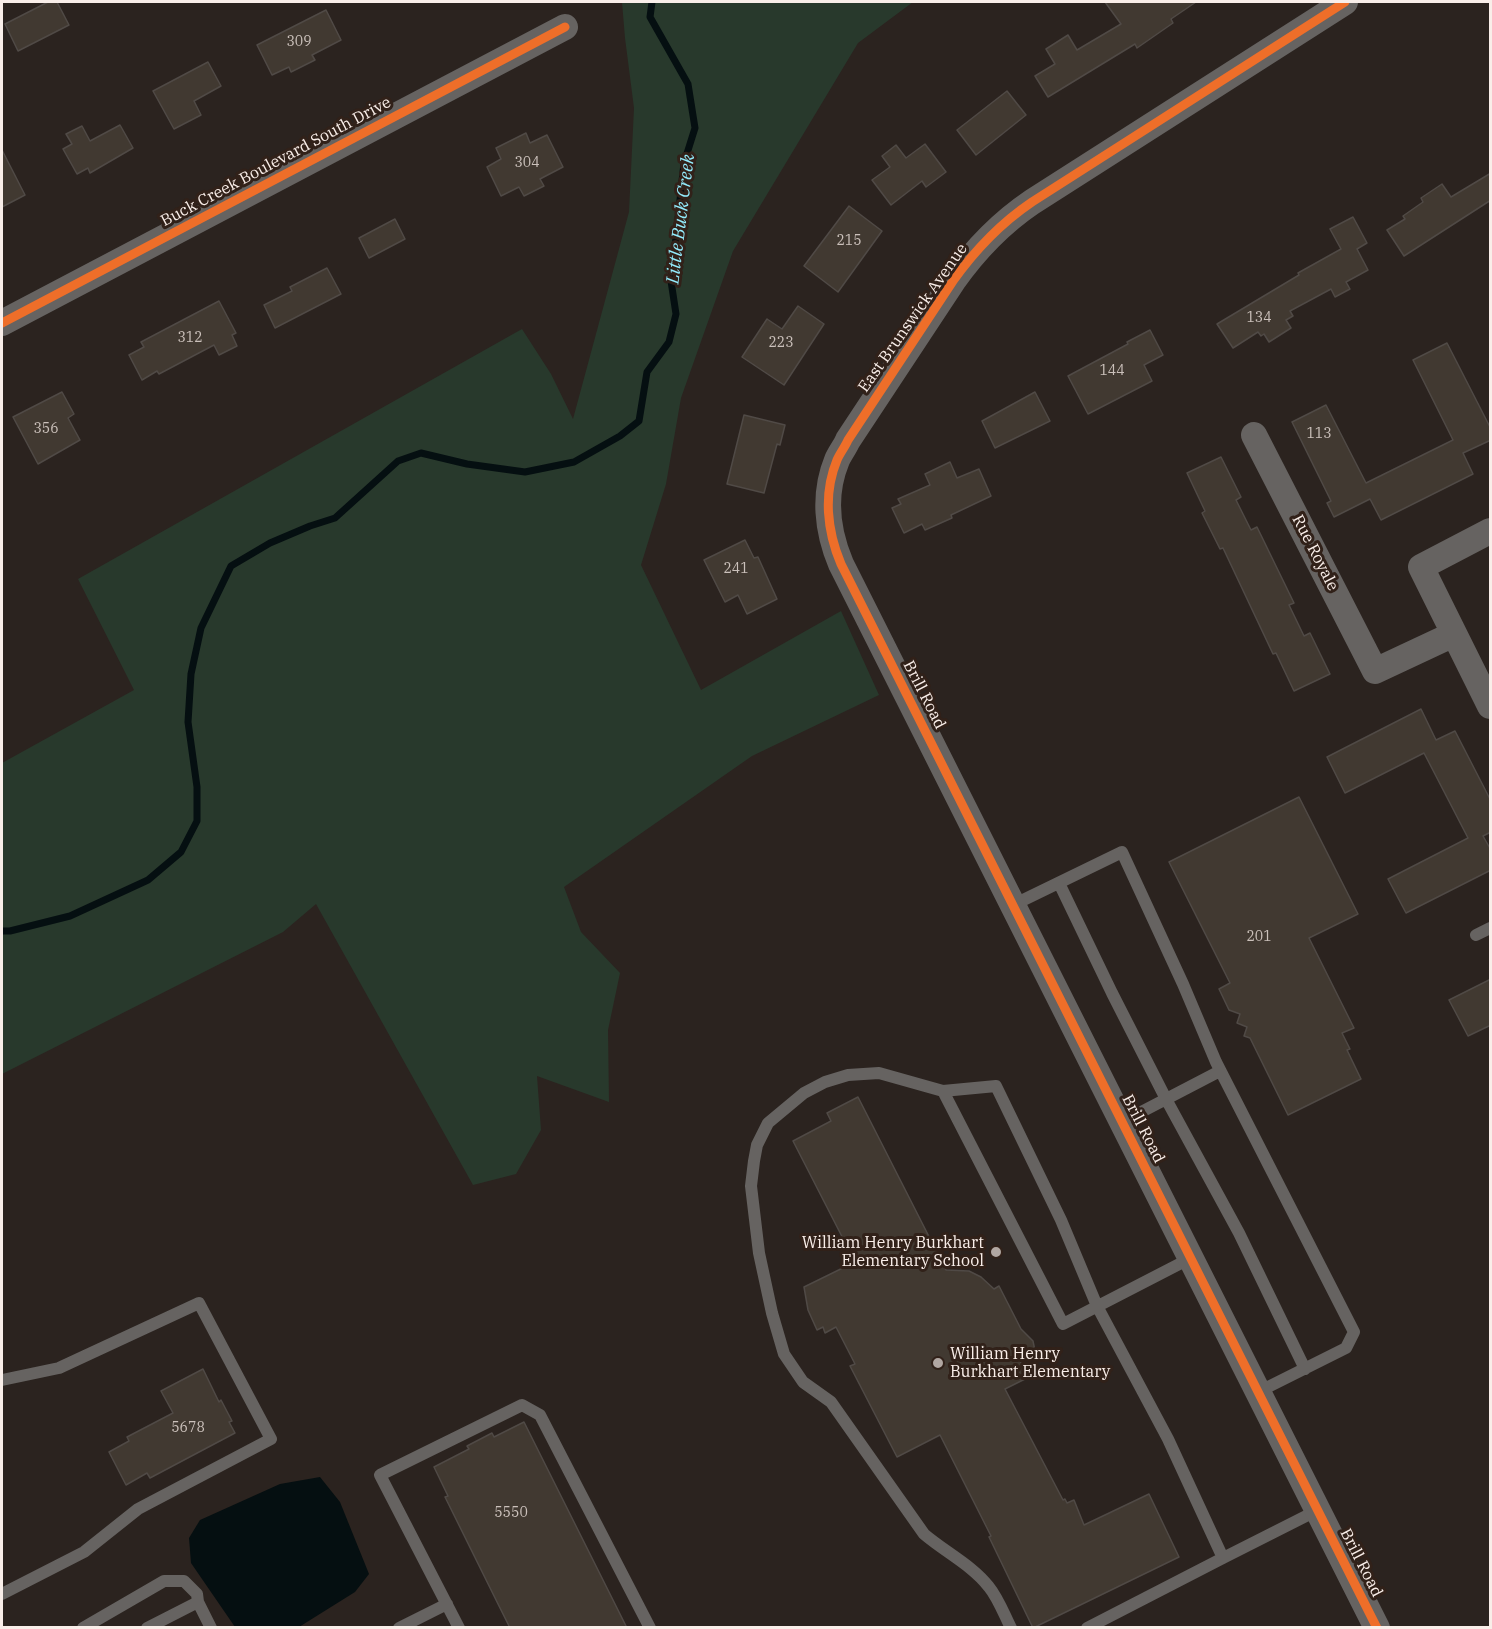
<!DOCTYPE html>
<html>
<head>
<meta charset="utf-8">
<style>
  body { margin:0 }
  #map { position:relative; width:1492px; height:1629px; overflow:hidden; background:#2b231f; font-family:"IBM Plex Serif",serif }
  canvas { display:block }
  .frame { position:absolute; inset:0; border:3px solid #f9eee9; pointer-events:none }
</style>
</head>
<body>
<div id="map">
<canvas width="1492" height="1629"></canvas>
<div class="frame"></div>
</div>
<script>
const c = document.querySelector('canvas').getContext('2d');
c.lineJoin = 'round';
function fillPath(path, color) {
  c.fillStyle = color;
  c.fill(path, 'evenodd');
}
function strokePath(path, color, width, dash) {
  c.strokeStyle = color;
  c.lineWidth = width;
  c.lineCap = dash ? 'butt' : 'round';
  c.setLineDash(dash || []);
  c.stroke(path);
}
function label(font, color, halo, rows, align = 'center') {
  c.font = font + ' "IBM Plex Serif",serif';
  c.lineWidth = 6;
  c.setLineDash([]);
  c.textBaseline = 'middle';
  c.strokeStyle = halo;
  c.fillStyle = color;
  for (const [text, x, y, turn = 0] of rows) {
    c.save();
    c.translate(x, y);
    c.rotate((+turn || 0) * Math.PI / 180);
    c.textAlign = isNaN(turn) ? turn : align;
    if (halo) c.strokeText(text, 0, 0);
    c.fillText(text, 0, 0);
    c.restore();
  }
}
fillPath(new Path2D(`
  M 622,2 L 913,2 L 858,43 L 733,251 L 681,398 L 666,484 L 641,565 L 701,690 L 841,611 L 879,695 L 752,756 L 564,887 L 581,932 L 620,973 L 608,1030 L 609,1102 L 537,1076 L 541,1130 L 516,1174 L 473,1185 L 316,904 L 283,932 L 2,1074 L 2,763 L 134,690 L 78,579 L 522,329 L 551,374 L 573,419 L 629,212 L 634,108 L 625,38 Z`), '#28392c');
fillPath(new Path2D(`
  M 320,1477 L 340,1502 L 369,1574 L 355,1592 L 299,1627 L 235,1627 L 191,1563 L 189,1538 L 200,1520 L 280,1484 Z`), '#050f11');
strokePath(new Path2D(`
  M 2,931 L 10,931 L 70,916 L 148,880 L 181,852 L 197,821 L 197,787 L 188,722 L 191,674 L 201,628 L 231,566 L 270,543 L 310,526 L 335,518 L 398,461 L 421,453 L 467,464 L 525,472 L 574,462 L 620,436 L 639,421 L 647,372 L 669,342 L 676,314 L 671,281 L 675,247 L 684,163 L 695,128 L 688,84 L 650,17 L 652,2`), '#050f11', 7);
const building = new Path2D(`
  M 48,2 L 57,2 L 69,25 L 18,51 L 5,24 Z
  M 1105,2 L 1196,2 L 1171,19 L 1173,23 L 1137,48 L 1135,44 L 1048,97 L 1035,76 L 1055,64 L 1046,49 L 1068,35 L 1077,50 L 1121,24 Z
  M 326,10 L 341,40 L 312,55 L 315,60 L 291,72 L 289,67 L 272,75 L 257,45 Z
  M 208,62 L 221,86 L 194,101 L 201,115 L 174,129 L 153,91 Z
  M 1007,91 L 1026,115 L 976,155 L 957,130 Z
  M 120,125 L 133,148 L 90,173 L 88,168 L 77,174 L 63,149 L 72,144 L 66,134 L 82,126 L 90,141 Z
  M 526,133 L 530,143 L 547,135 L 563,167 L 540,179 L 544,186 L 524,196 L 519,187 L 501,196 L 487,167 L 501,159 L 496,148 Z
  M 925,144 L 946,172 L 926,187 L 922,181 L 891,205 L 872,180 L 890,167 L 882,156 L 896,145 L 906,158 Z
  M 2,150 L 25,195 L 2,207 Z
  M 1491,173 L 1491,200 L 1404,256 L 1387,230 L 1405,219 L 1403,216 L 1423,202 L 1421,198 L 1442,184 L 1451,197 Z
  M 849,206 L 882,231 L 838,292 L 804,266 Z
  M 1353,217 L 1367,243 L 1357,249 L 1368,270 L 1346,282 L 1350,289 L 1335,297 L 1331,289 L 1290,311 L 1293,316 L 1286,320 L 1291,328 L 1269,342 L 1264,334 L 1261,336 L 1258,332 L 1233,348 L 1217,324 L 1299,275 L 1298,273 L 1341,249 L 1330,229 Z
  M 395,219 L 405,239 L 369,258 L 359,238 Z
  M 327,268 L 341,294 L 275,328 L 264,305 L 292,291 L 290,287 Z
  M 219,301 L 236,333 L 232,335 L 237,346 L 219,355 L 214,345 L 159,374 L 157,371 L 142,380 L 129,355 L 144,347 L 141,342 Z
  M 798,306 L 824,324 L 784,385 L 742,357 L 767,319 L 782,329 Z
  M 1150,330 L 1163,355 L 1144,365 L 1152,381 L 1088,414 L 1068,376 L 1128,344 L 1127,342 Z
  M 1447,343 L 1491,429 L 1491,440 L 1463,453 L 1473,474 L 1381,520 L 1370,499 L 1334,517 L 1327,503 L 1331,501 L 1292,422 L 1326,405 L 1366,483 L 1453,440 L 1413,360 Z
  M 62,392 L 74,414 L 68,418 L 80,440 L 38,464 L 13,417 Z
  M 1035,392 L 1050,421 L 995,448 L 982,421 Z
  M 744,415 L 785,425 L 780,445 L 777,444 L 764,493 L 727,484 Z
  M 1221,457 L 1241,497 L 1236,500 L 1251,530 L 1257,527 L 1294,603 L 1289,605 L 1304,636 L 1310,633 L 1330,674 L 1294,691 L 1276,653 L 1273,654 L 1223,548 L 1220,549 L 1202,513 L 1205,511 L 1187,473 Z
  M 950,462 L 957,478 L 979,469 L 991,496 L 951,515 L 952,518 L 925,530 L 922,524 L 904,533 L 892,508 L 901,504 L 898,499 L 930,485 L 925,474 Z
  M 745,540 L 754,558 L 758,557 L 777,599 L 747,614 L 738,595 L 725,602 L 704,560 Z
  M 1421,709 L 1436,740 L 1455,731 L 1491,801 L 1491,832 L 1483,836 L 1491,850 L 1491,870 L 1406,913 L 1388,879 L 1468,838 L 1424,753 L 1345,793 L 1327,757 Z
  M 1299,797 L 1358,914 L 1309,938 L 1354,1028 L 1342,1033 L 1350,1049 L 1347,1050 L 1361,1079 L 1288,1115 L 1250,1038 L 1244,1036 L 1247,1027 L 1237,1023 L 1240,1014 L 1229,1010 L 1219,989 L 1230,983 L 1169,862 Z
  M 1491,979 L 1491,1025 L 1468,1036 L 1449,1000 Z
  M 858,1097 L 946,1270 L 969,1271 L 981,1277 L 994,1289 L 999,1286 L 1021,1329 L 1033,1341 L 1035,1351 L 1019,1359 L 1029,1377 L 1005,1389 L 1063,1500 L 1065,1499 L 1067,1503 L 1074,1500 L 1084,1525 L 1149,1494 L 1179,1557 L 1033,1628 L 989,1537 L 991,1536 L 940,1435 L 897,1457 L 850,1366 L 855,1364 L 836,1327 L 825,1333 L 823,1327 L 817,1330 L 808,1310 L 804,1287 L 855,1262 L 793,1141 L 831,1121 L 827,1113 Z
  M 203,1369 L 219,1402 L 221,1400 L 232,1421 L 229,1422 L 235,1433 L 150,1478 L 147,1473 L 126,1485 L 109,1452 L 129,1441 L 127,1437 L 173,1413 L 161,1391 Z
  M 524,1422 L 627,1628 L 510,1628 L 499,1606 L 445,1497 L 448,1496 L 434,1467 L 469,1449 L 467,1446 L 492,1433 L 494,1437 Z`);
fillPath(building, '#413931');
strokePath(building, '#504a46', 1.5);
strokePath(new Path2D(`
  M 1059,883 L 1112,993 L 1166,1099 L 1239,1233 L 1305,1369
  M 1013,905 L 1122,852 L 1183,984 L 1216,1062 L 1354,1332 L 1346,1348 L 1258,1392
  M 1476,935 L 1490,928
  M 943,1091 L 1063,1324 L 1191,1258
  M 1122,1122 L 1220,1071
  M 2,1380 L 59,1368 L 199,1303 L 271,1439 L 138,1509 L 84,1552 L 2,1594
  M 83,1628 L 164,1581 L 184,1581 L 197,1594 L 198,1602 L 211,1628
  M 147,1628 L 198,1602
  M 399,1628 L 447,1604
  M 459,1628 L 380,1475 L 522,1405 L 540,1415 L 650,1628
  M 1011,1628 C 1004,1614 998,1598 989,1587 C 972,1565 945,1552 924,1534 L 831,1402 L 803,1382 L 784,1354 L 772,1313 L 759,1253 L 751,1186 L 754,1161 L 757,1145 L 768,1123 L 804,1093 L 825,1082 L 848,1075 L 879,1073 L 943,1091 L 996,1086 L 1061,1220 L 1097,1306 L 1168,1439 L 1223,1558 L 1318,1510
  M 1087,1628 L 1223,1558`), '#666361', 12);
strokePath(new Path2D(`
  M 1345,2 L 1032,202 C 1001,223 975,250 953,281 L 848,440 C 845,447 840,453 837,460 C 823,494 827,531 841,564 L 1377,1628
  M 2,323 L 565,27
  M 1254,435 L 1375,671 L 1454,634
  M 1490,531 L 1421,567 L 1490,706`), '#666361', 26);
strokePath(new Path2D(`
  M 1345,2 L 1032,202 C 1001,223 975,250 953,281 L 848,440 C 845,447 840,453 837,460 C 823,494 827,531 841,564 L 1377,1628
  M 2,323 L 565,27`), '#ee6e29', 9);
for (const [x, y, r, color] of [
  [996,1252,6,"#b1a7a2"],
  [938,1363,6,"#b1a7a2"]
]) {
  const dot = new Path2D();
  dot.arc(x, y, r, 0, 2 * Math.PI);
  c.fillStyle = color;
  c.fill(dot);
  strokePath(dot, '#312119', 2);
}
label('14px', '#cbc1bb', null, [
  ["309",299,42],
  ["304",527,163],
  ["215",849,241],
  ["134",1259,318],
  ["312",190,338],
  ["223",781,343],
  ["144",1112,371],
  ["356",46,429],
  ["113",1319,434],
  ["241",736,569],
  ["201",1259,937],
  ["5678",188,1428],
  ["5550",511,1513]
]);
label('16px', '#f9eee9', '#312119', [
  ["Buck Creek Boulevard South Drive",276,162,-28],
  ["East Brunswick Avenue",913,318,-55],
  ["Rue Royale",1315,553,63],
  ["Brill Road",924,695,63],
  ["Brill Road",1143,1129,63],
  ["Brill Road",1361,1563,63]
]);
label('16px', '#f9eee9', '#312119', [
  ["William Henry Burkhart",984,1243],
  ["Elementary School",984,1261],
  ["William Henry",950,1354,"left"],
  ["Burkhart Elementary",950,1372,"left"]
], 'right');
label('italic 18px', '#94edfe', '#312119', [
  ["Little Buck Creek",681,219,-83]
]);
</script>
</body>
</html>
